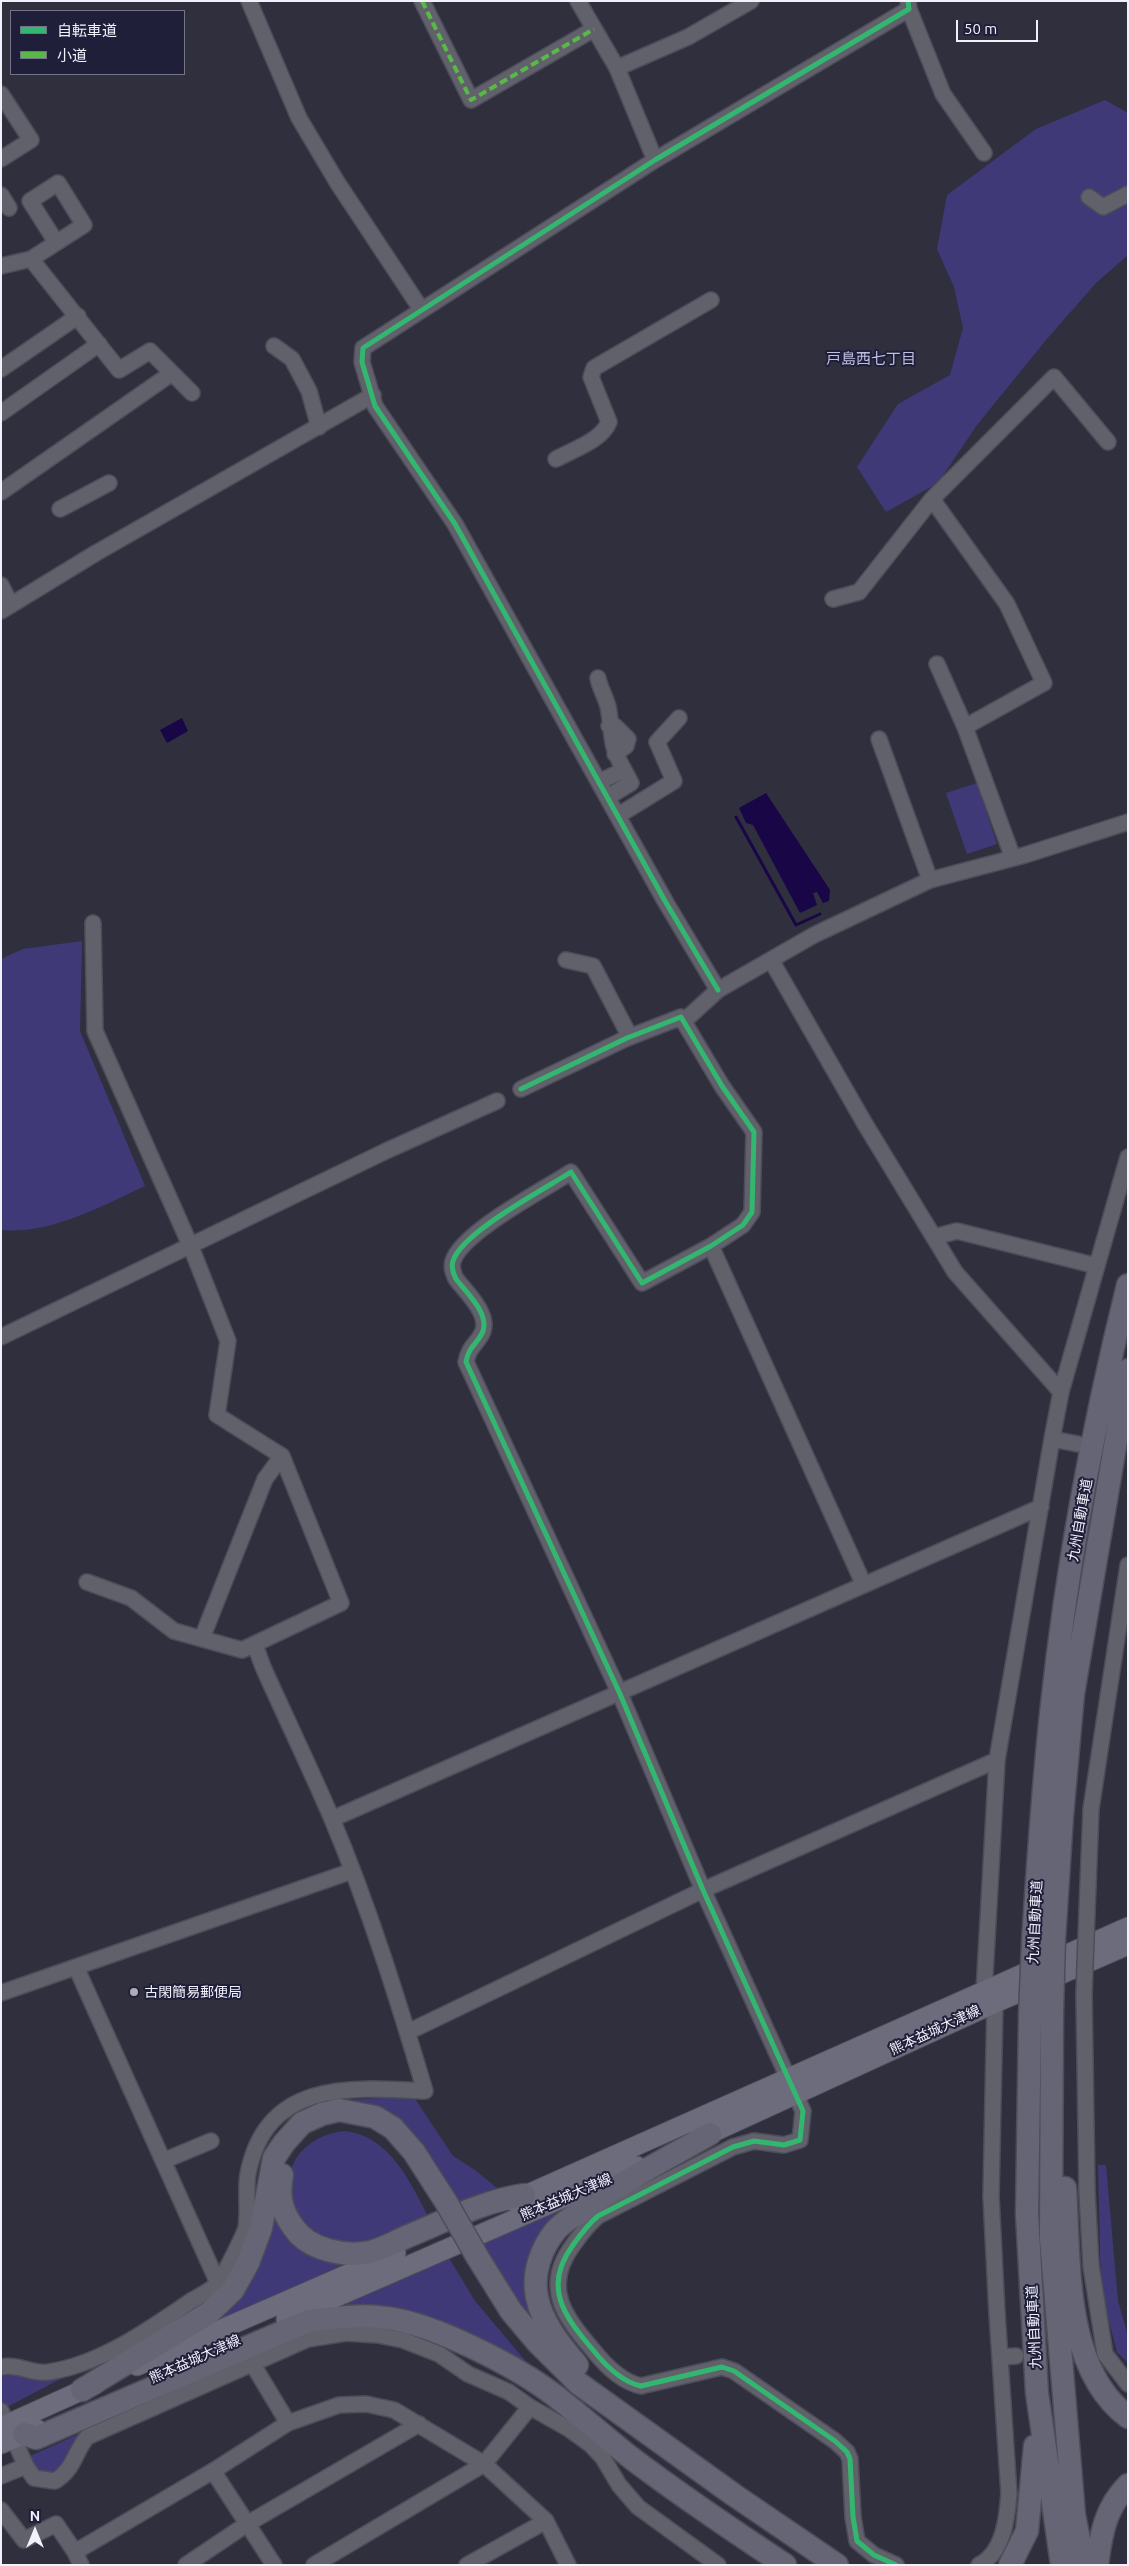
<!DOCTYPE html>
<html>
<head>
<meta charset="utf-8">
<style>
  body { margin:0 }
  #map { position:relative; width:1129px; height:2566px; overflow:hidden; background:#302f3e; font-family:Ubuntu,"Noto Sans JP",sans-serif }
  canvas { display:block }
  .frame { position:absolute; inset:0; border:2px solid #f1f1fc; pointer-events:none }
  .legend { position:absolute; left:10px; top:10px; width:175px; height:65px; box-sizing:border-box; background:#201f39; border:1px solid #747387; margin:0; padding:6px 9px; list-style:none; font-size:15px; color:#f1f1fc }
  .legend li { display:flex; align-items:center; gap:10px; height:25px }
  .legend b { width:25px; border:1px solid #747387 }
  .north { position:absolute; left:10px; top:2506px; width:50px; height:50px; -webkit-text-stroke:4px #201f39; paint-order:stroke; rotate:0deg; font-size:14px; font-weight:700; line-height:20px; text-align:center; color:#f1f1fc }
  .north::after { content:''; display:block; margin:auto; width:18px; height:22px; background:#f1f1fc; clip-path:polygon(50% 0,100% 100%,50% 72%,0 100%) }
  .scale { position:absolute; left:956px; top:20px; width:82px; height:22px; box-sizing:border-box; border:2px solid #f1f1fc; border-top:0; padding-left:6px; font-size:15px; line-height:18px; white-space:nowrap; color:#f1f1fc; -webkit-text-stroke:4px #201f39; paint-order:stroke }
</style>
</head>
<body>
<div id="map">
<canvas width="1129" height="2566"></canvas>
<div class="frame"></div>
<ul class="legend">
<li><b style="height:6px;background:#33b770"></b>自転車道</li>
<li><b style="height:6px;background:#58b947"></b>小道</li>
</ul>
<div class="north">N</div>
<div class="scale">50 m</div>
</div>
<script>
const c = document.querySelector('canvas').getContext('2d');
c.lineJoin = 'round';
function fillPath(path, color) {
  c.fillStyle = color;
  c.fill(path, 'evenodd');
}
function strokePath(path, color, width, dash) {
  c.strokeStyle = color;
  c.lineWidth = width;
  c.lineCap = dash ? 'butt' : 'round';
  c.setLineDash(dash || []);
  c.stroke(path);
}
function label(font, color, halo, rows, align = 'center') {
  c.font = font + ' Ubuntu,"Noto Sans JP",sans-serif';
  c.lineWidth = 4;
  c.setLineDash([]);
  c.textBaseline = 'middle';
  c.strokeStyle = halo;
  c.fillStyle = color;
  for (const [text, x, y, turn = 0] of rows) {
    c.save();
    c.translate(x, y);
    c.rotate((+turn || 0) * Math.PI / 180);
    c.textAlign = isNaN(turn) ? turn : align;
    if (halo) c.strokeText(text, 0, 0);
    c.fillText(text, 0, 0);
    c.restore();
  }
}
fillPath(new Path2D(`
  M 1105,100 L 1128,113 L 1128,255 L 1096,283 L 1046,340 L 977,425 L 938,483 L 886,512 L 857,467 L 898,404 L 950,375 L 963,328 L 954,287 L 937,249 L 947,195 L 1036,129 Z
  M 977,783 L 997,844 L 967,854 L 946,793 Z
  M 82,941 L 80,1031 L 145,1186 C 102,1206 49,1235 1,1230 L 1,959 L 23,949 Z
  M 413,2096 L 453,2156 L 475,2170 L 497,2188 L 454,2207 L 404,2127 L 302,2114 L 301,2110 L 330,2101 Z
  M 345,2131 C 390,2136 410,2182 429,2218 C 409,2226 386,2240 364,2243 C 355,2244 339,2245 330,2242 C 318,2238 308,2229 301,2218 C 273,2177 298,2136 345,2131 Z
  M 1098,2165 L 1106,2165 L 1118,2301 L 1128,2336 L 1128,2363 L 1117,2352 L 1101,2291 Z
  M 272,2182 L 280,2217 L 350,2262 L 222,2319 L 217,2312 Z
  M 592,2189 L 551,2230 L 540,2340 L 471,2242 Z
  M 446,2253 L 475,2301 L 533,2370 L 459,2337 L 314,2312 Z
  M 5,2373 L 48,2379 L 68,2375 L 7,2407 L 4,2407 L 1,2402 L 1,2375 Z
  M 81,2433 C 61,2448 72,2481 39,2472 L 28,2457 Z`), '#403978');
fillPath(new Path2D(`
  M 182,718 L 188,731 L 167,743 L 160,730 Z
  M 766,793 L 830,890 L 829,901 L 823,903 L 817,892 L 813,893 L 817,905 L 800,913 L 753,825 L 746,823 L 739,808 Z`), '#190647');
strokePath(new Path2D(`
  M 736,817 L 796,925 L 820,914`), '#190647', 3);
const minor = new Path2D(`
  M 249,1 L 299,118 L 337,182 L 421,309
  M 422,1 L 471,100 L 594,29
  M 578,1 L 617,68 L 655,160
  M 909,9 L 943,94 L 984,153
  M 617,68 L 688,37 L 751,1
  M 1,94 L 31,140 L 1,159
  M 1,195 L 9,208
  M 1089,197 L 1103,207 L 1128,194
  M 31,259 L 119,370 L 150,351 L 192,393
  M 1,266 L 31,259 L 84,225 L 58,183 L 30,201 L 56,242
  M 274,346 L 292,359 L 309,391 L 319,427
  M 1,369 L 78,316
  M 1,413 L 99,344
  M 556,459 C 574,449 601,441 609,422 L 591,377 L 594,368 L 711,300
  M 1,492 L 172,373
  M 932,499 L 1007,604 L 1044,683 L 965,727
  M 60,509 L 109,483
  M 1,585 L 11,605
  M 833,599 L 859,592 L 932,499 L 1054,377 L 1108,442
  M 1,611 L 96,553 L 373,395
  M 937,664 L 965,727 L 1013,858
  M 598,678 C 600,690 608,700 609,712 C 613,739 610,745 624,770
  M 609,726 L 615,726 L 628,739 L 626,746 L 615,754
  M 879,739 L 930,880
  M 601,781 L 624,770 L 631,783 L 608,797
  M 619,815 L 674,781 L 657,742 L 679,718
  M 566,960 L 593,966 L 630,1037
  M 771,960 L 865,1124 L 955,1272 L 1061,1392
  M 718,990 L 665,901 L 455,524 L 375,406 L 362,362 L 363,348 L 655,160 L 909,9 L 908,1
  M 683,1022 L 718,990 L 814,935 L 930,880 L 1025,855 L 1128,822
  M 521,1089 L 627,1038 L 681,1017 L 722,1086 L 754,1132 L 752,1212 L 743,1225 L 711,1246 L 642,1283 L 571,1172 C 545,1189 462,1232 453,1261 C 451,1267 453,1273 456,1279 C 466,1292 489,1313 483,1331 C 478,1344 469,1345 466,1362 L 620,1694 L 703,1890 L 803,2111 L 800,2140 L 784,2145 L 754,2141 L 733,2147 L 598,2216 C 587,2225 581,2234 573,2245 C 542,2287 564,2316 593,2350 C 605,2365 622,2382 641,2386 L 722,2367 L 734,2371 L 835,2441 L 847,2452 L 850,2459 L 853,2517 L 857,2541 L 874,2555 L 896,2565
  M 934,1237 L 957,1231 L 1097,1266
  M 711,1246 L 864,1585
  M 1,1337 L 386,1151 L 497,1101
  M 1052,1439 L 1078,1444
  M 87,1582 L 131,1598 L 174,1631 L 242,1650 L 341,1603 L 282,1456 L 217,1415 L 228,1341 L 191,1247 L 95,1031 L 93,923
  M 202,1638 L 265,1479 L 282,1456
  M 332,1819 L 1041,1507
  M 1087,1911 L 1091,1809 L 1128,1565
  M 76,1967 L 218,2283
  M 984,1992 L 997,1760 L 1052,1439 L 1061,1392 L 1128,1157
  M 1,1993 L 352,1871
  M 1084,1994 L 1087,2192 L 1091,2266 L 1105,2354 L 1128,2384
  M 408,2032 L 703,1890 L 997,1760
  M 163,2161 L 211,2141
  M 1001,2357 L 1016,2356
  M 252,2363 L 288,2423
  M 1,2367 C 18,2363 33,2375 49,2372 C 101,2364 148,2330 191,2301 C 199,2296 213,2290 219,2282 C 224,2275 244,2235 246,2228 C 249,2210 245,2192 248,2174 C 266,2080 350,2087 425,2091 C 398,2000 369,1907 332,1819 C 310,1768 286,1718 263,1667 L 255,1645
  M 1,2411 L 26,2466
  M 213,2471 L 274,2565
  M 1,2476 L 26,2466 L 34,2478 L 55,2481 C 75,2468 73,2455 87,2437 L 308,2339 L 346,2333 L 378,2335 L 403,2340 L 439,2354 L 468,2374 L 509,2392 L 530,2407 L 569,2429 L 591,2445 L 603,2458 L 619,2485 L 638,2507 L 718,2565
  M 1,2510 L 24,2540 L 56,2524 L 75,2552 L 81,2565
  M 75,2552 L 213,2471 L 288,2423 L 339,2405 L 366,2404 L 394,2410 L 484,2464 L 546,2521 L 568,2565
  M 186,2565 L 247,2524 L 419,2424
  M 314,2565 L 484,2464 L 530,2407
  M 467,2565 L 546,2521
  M 979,2565 C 1004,2552 1007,2518 1009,2494 L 997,2313 L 991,2196 L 995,2003`);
const major = new Path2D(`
  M 696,2140 L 995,2003 L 1128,1945
  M 512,2201 L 1128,1927
  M 286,2319 L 637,2166
  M 137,2366 L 396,2253
  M 1,2427 L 96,2384
  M 1,2444 L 37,2429`);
const highway = new Path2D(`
  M 1054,1939 L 1062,1816 L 1073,1694 L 1128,1370
  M 1033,1942 C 1038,1863 1043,1784 1052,1705 C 1067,1564 1094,1422 1128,1285
  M 1052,2013 L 1051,2239 L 1074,2515 L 1084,2565
  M 1030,2016 L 1027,2214 L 1037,2393 L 1062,2565
  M 282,2175 C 278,2196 281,2211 294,2228 C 309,2250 345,2257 370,2252 C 382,2249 395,2242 406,2237 C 445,2221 483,2201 524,2195
  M 1065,2188 C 1070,2263 1063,2368 1128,2417
  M 478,2258 L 511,2311 L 537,2342 L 578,2383 L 734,2495 L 837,2565
  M 577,2365 C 561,2346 542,2323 537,2297 C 532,2274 541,2248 556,2230 C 562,2223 572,2217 580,2212 C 621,2182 666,2159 710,2134
  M 82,2390 L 209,2313 L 233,2290 L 248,2263 L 261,2228 L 274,2158 L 284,2143 L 302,2123 L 322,2114 L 339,2110 L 375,2117 L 393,2128 L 414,2152 L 446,2202
  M 24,2434 L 36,2438 L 308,2321 C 334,2318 361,2314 387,2318 C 434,2324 516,2366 554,2395 C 580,2415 604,2436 630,2457 C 680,2495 732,2530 785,2565
  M 1010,2565 L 1027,2531 L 1035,2446
  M 1097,2565 C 1101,2534 1105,2508 1128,2485`);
strokePath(minor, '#4d4c58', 18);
strokePath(major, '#4d4c58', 21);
strokePath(highway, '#4d4c58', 25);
strokePath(minor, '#61616c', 15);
strokePath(major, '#6d6c7c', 19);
strokePath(highway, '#666576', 22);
const minorBridge = new Path2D(`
  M 1084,1994 L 1087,1911`);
const highwayBridge = new Path2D(`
  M 1052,2013 L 1054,1939
  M 1030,2016 L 1033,1942
  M 446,2202 L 478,2258`);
strokePath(minorBridge, '#4d4c58', 18, []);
strokePath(highwayBridge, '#4d4c58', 25, []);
strokePath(minorBridge, '#61616c', 15);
strokePath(highwayBridge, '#666576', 22);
strokePath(new Path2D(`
  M 422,1 L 471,100 L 594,29`), '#58b947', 4, [8, 4]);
strokePath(new Path2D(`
  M 718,990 L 665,901 L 455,524 L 375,406 L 362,362 L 363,348 L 655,160 L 909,9 L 908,1
  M 521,1089 L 627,1038 L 681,1017 L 722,1086 L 754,1132 L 752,1212 L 743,1225 L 711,1246 L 642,1283 L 571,1172 C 545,1189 462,1232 453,1261 C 451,1267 453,1273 456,1279 C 466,1292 489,1313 483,1331 C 478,1344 469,1345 466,1362 L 620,1694 L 703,1890 L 803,2111 L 800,2140 L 784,2145 L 754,2141 L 733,2147 L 598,2216 C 587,2225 581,2234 573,2245 C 542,2287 564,2316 593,2350 C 605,2365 622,2382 641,2386 L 722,2367 L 734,2371 L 835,2441 L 847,2452 L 850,2459 L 853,2517 L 857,2541 L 874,2555 L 896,2565`), '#33b770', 5);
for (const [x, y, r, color] of [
  [134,1992,5,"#adadba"]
]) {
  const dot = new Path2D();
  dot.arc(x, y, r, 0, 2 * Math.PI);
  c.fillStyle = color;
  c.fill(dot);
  strokePath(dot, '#201f39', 2);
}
label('14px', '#f1f1fc', '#201f39', [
  ["九州自動車道",1080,1520,-80],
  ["九州自動車道",1035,1922,-87],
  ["熊本益城大津線",935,2030,-25],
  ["熊本益城大津線",566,2197,-23],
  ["九州自動車道",1034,2327,-93],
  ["熊本益城大津線",195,2359,-24]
]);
label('14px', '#f1f1fc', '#201f39', [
  ["古閑簡易郵便局",144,1992]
], 'left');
label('15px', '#bebfe2', '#201f39', [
  ["戸島西七丁目",871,359]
]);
</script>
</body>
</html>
